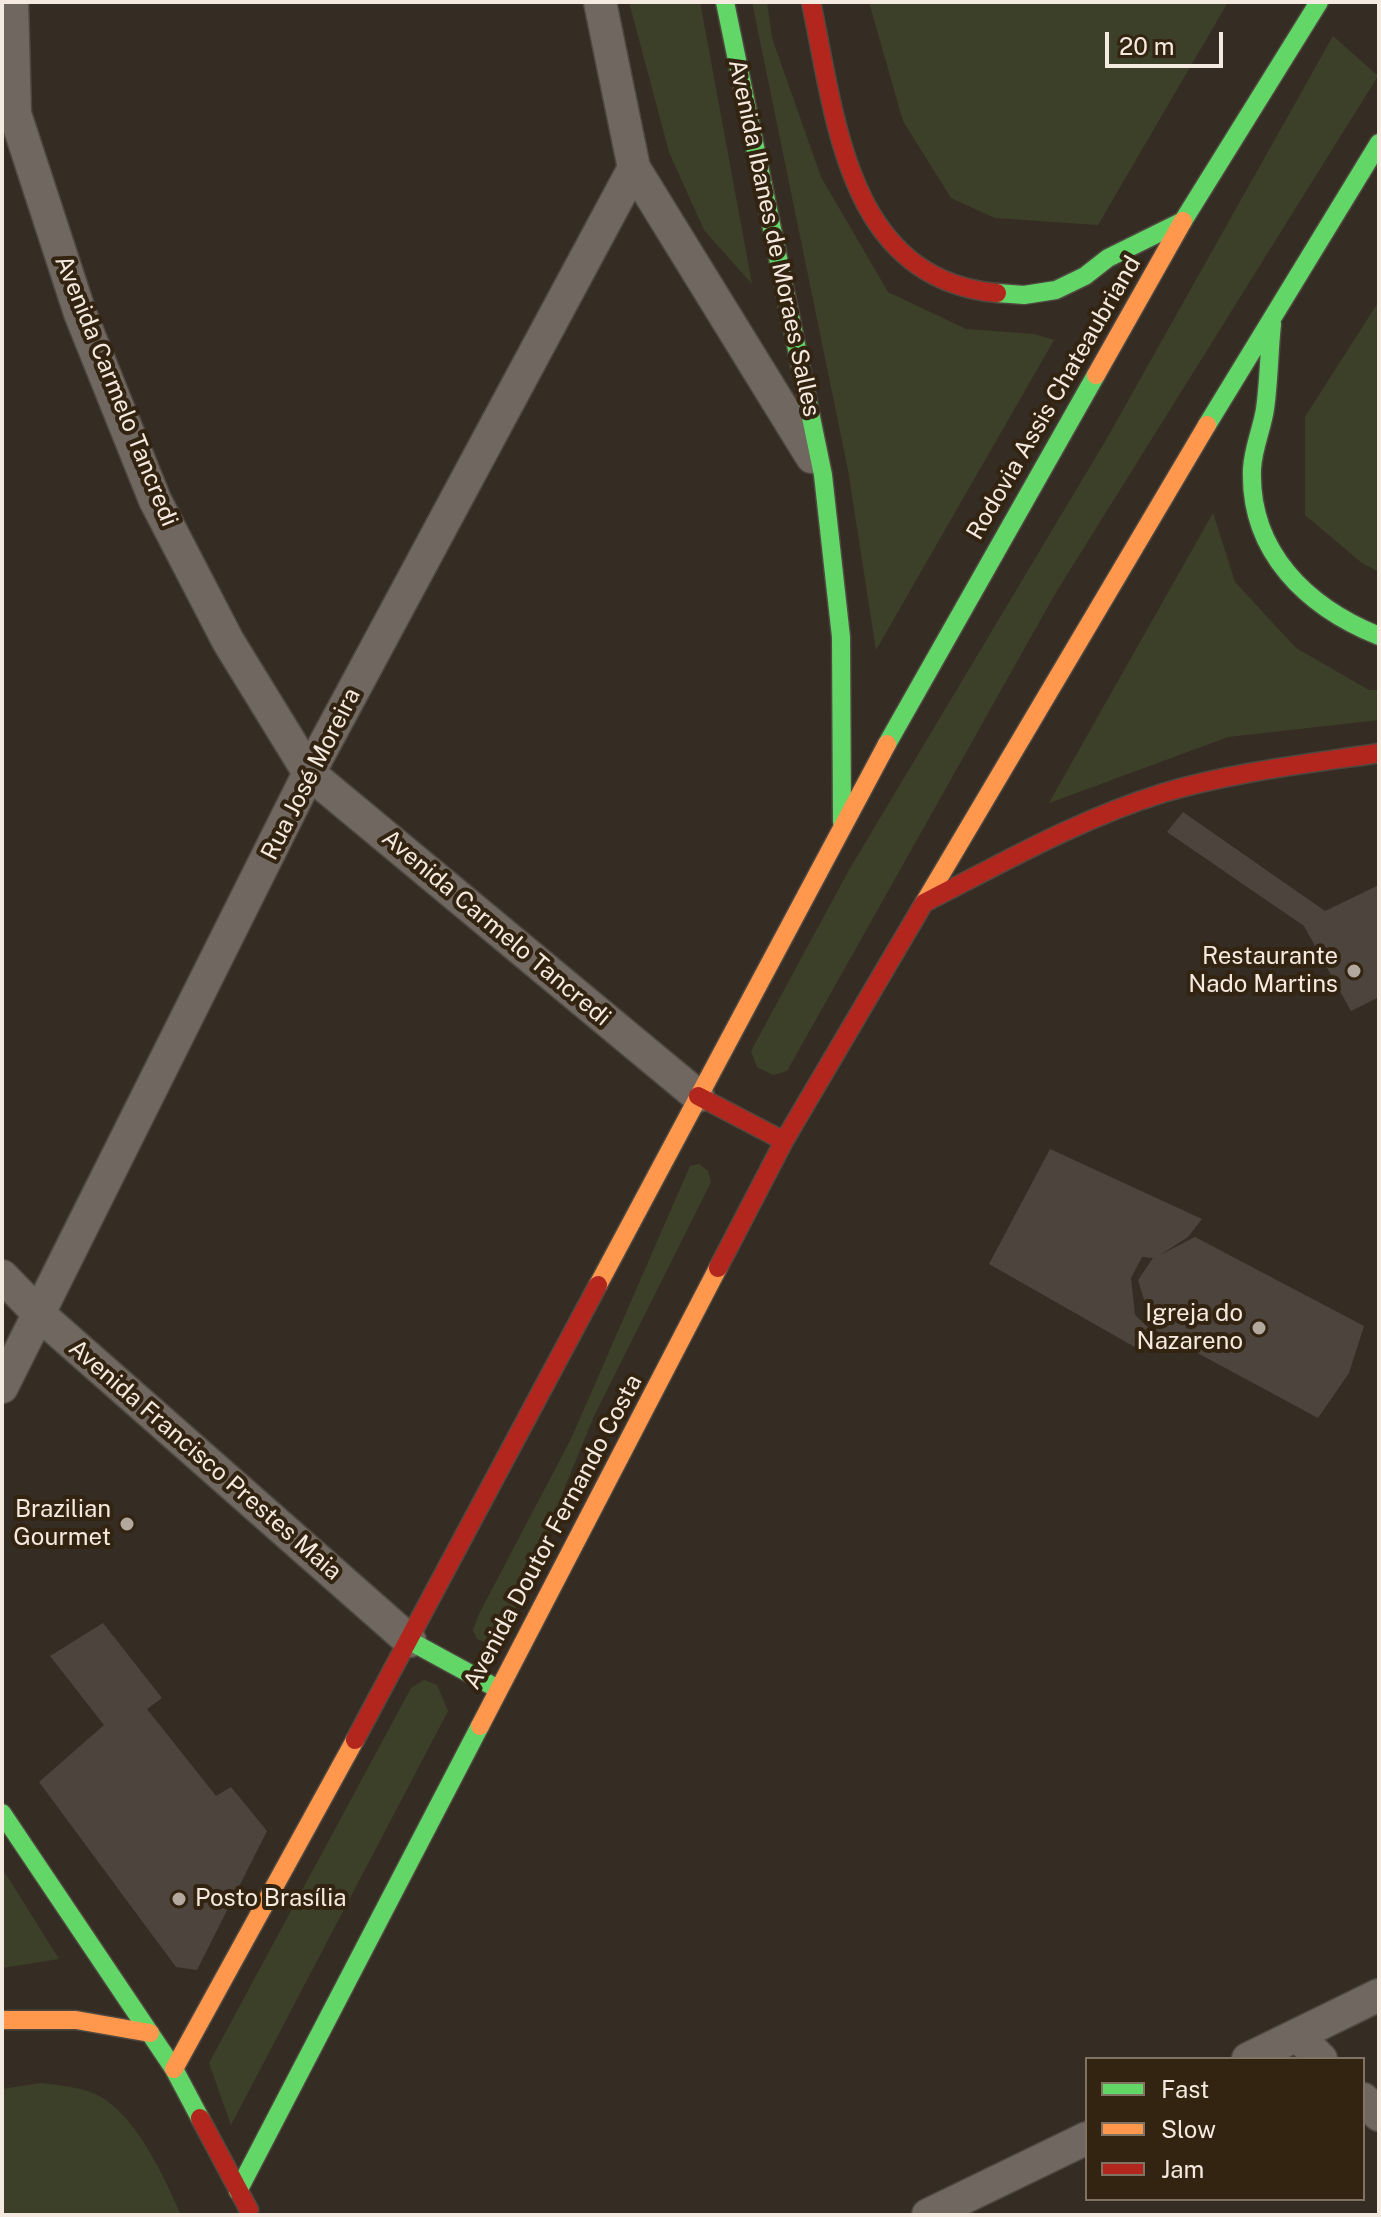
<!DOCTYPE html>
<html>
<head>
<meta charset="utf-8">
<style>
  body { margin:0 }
  #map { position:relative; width:1381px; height:2217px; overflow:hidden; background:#352d24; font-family:"Public Sans",sans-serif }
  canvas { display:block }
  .frame { position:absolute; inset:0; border:4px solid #f5eadf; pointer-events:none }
  .legend { position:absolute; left:1085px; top:2057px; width:280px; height:144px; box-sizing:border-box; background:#332412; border:2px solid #817364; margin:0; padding:10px 14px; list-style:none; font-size:24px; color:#f5eadf }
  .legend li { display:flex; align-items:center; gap:16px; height:40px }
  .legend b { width:40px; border:2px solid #817364 }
  .scale { position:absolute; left:1105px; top:32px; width:118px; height:36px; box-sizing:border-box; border:4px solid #f5eadf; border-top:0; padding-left:10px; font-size:24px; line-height:28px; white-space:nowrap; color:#f5eadf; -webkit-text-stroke:6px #332412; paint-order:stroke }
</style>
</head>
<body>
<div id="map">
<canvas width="1381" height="2217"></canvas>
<div class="frame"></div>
<ul class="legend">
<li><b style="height:10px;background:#63d668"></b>Fast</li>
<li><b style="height:10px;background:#ff974d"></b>Slow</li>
<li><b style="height:10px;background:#b3261e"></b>Jam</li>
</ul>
<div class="scale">20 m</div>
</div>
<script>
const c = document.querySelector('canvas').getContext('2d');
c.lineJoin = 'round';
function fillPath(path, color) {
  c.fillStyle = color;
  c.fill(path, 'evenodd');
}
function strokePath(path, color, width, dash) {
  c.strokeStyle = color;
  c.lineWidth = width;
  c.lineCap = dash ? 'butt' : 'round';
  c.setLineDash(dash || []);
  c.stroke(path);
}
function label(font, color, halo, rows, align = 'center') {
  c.font = font + ' "Public Sans",sans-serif';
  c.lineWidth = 8;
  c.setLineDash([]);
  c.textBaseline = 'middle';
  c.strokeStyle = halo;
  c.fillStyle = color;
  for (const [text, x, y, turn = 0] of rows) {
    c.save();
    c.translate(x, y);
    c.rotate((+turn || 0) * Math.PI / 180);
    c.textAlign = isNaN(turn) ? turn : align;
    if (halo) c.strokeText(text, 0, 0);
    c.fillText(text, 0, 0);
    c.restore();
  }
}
fillPath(new Path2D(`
  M 629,2 L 700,2 L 752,284 L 704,230 L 669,152 Z
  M 752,2 L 767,2 L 772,38 L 821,177 L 888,292 L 966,329 L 1034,334 L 1054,340 L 876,650 L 848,470 Z
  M 869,2 L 1228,2 L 1098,225 L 995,218 L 951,198 L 903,121 Z
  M 1333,36 L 1378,76 L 1055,594 L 787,1071 L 773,1075 L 757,1067 L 751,1051 L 849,870 L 1106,440 Z
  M 1379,301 L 1379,572 L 1362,563 L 1305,515 L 1305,417 Z
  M 1213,513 L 1235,582 L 1296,648 L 1369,690 L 1379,690 L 1379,720 L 1228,737 L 1049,803 Z
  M 699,1164 L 708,1171 L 711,1182 L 594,1416 L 562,1494 L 538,1568 L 494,1645 L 477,1639 L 473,1630 L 479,1614 L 571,1439 L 690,1166 Z
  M 424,1680 L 437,1685 L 448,1711 L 231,2125 L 209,2063 L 411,1688 Z
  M 2,1868 L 59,1959 L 2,1968 Z
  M 41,2083 C 62,2086 89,2087 107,2101 C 141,2126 164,2177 181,2215 L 2,2215 L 2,2089 Z`), '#3d4028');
fillPath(new Path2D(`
  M 1183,812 L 1325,911 L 1379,885 L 1379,997 L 1351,1011 L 1304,926 L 1167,832 Z
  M 1050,1149 L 1202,1219 L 1188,1237 L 1160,1255 L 1195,1237 L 1364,1326 L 1349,1373 L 1318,1418 L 1153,1329 L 1138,1280 L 1153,1258 L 1142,1257 L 1131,1278 L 1135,1315 L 1152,1331 L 1140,1350 L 989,1264 Z
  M 103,1623 L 162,1698 L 147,1709 L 216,1796 L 231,1787 L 267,1831 L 197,1970 L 176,1967 L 39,1782 L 104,1725 L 50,1656 Z`), '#4d443e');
const street = new Path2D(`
  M 12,2 L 15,114 L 80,313 L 155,500 L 228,641 L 309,773 L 698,1096
  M 600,2 L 634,168 L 812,457
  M 2,1276 L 40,1315 L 410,1641
  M 2,1387 L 309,773 L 634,168
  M 1297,2035 L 1321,2059
  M 1248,2059 L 1379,1995
  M 1363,2099 L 1379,2115
  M 928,2215 L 1087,2138`);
const fast = new Path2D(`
  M 725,2 L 823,475 L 841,637 L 842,822
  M 997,293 L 1024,295 L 1056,290 L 1085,276 L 1108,258 L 1183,221 L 1319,2
  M 1272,324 C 1269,352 1269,381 1265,409 C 1262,429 1253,448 1252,469 C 1249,552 1307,607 1379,636
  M 1207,425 L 1379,143
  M 887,744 L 1096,375
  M 410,1641 L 498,1689
  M 2,1813 L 174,2069 L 200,2118
  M 238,2191 L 480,1726`);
const slow = new Path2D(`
  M 1096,375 L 1183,221
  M 924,903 L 1207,425
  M 598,1285 L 887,744
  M 480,1726 L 718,1268
  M 2,2020 L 76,2020 L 150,2033
  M 174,2069 L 355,1740`);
const jam = new Path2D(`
  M 811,2 C 836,119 847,279 997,293
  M 924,903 C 1002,863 1079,819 1163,793 C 1233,772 1307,764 1379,753
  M 698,1096 L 784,1141
  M 718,1268 L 784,1141 L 924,903
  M 355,1740 L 598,1285
  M 200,2118 L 249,2210`);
strokePath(street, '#4f4840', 35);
strokePath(fast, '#4f4840', 21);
strokePath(slow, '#4f4840', 21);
strokePath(jam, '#4f4840', 21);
strokePath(street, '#706860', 32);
strokePath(fast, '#63d668', 18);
strokePath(slow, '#ff974d', 18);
strokePath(jam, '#b3261e', 18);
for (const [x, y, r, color] of [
  [1354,971,8,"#b2a89e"],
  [1259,1328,8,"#b2a89e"],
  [127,1524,8,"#b2a89e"],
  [179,1899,8,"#b2a89e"]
]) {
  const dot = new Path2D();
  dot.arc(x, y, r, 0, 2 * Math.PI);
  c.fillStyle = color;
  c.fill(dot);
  strokePath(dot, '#332412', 3);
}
label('24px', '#f5eadf', '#332412', [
  ["Avenida Ibanes de Moraes Salles",774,238,78],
  ["Avenida Carmelo Tancredi",116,391,68],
  ["Rodovia Assis Chateaubriand",1054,398,-60],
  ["Rua José Moreira",311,774,-63],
  ["Avenida Carmelo Tancredi",496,928,40],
  ["Avenida Francisco Prestes Maia",205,1460,41],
  ["Avenida Doutor Fernando Costa",553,1532,-62]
]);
label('24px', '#f5eadf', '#332412', [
  ["Restaurante",1338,957],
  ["Nado Martins",1338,985],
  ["Igreja do",1243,1314],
  ["Nazareno",1243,1342],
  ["Brazilian",111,1510],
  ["Gourmet",111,1538],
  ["Posto Brasília",195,1899,"left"]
], 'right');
</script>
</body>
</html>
